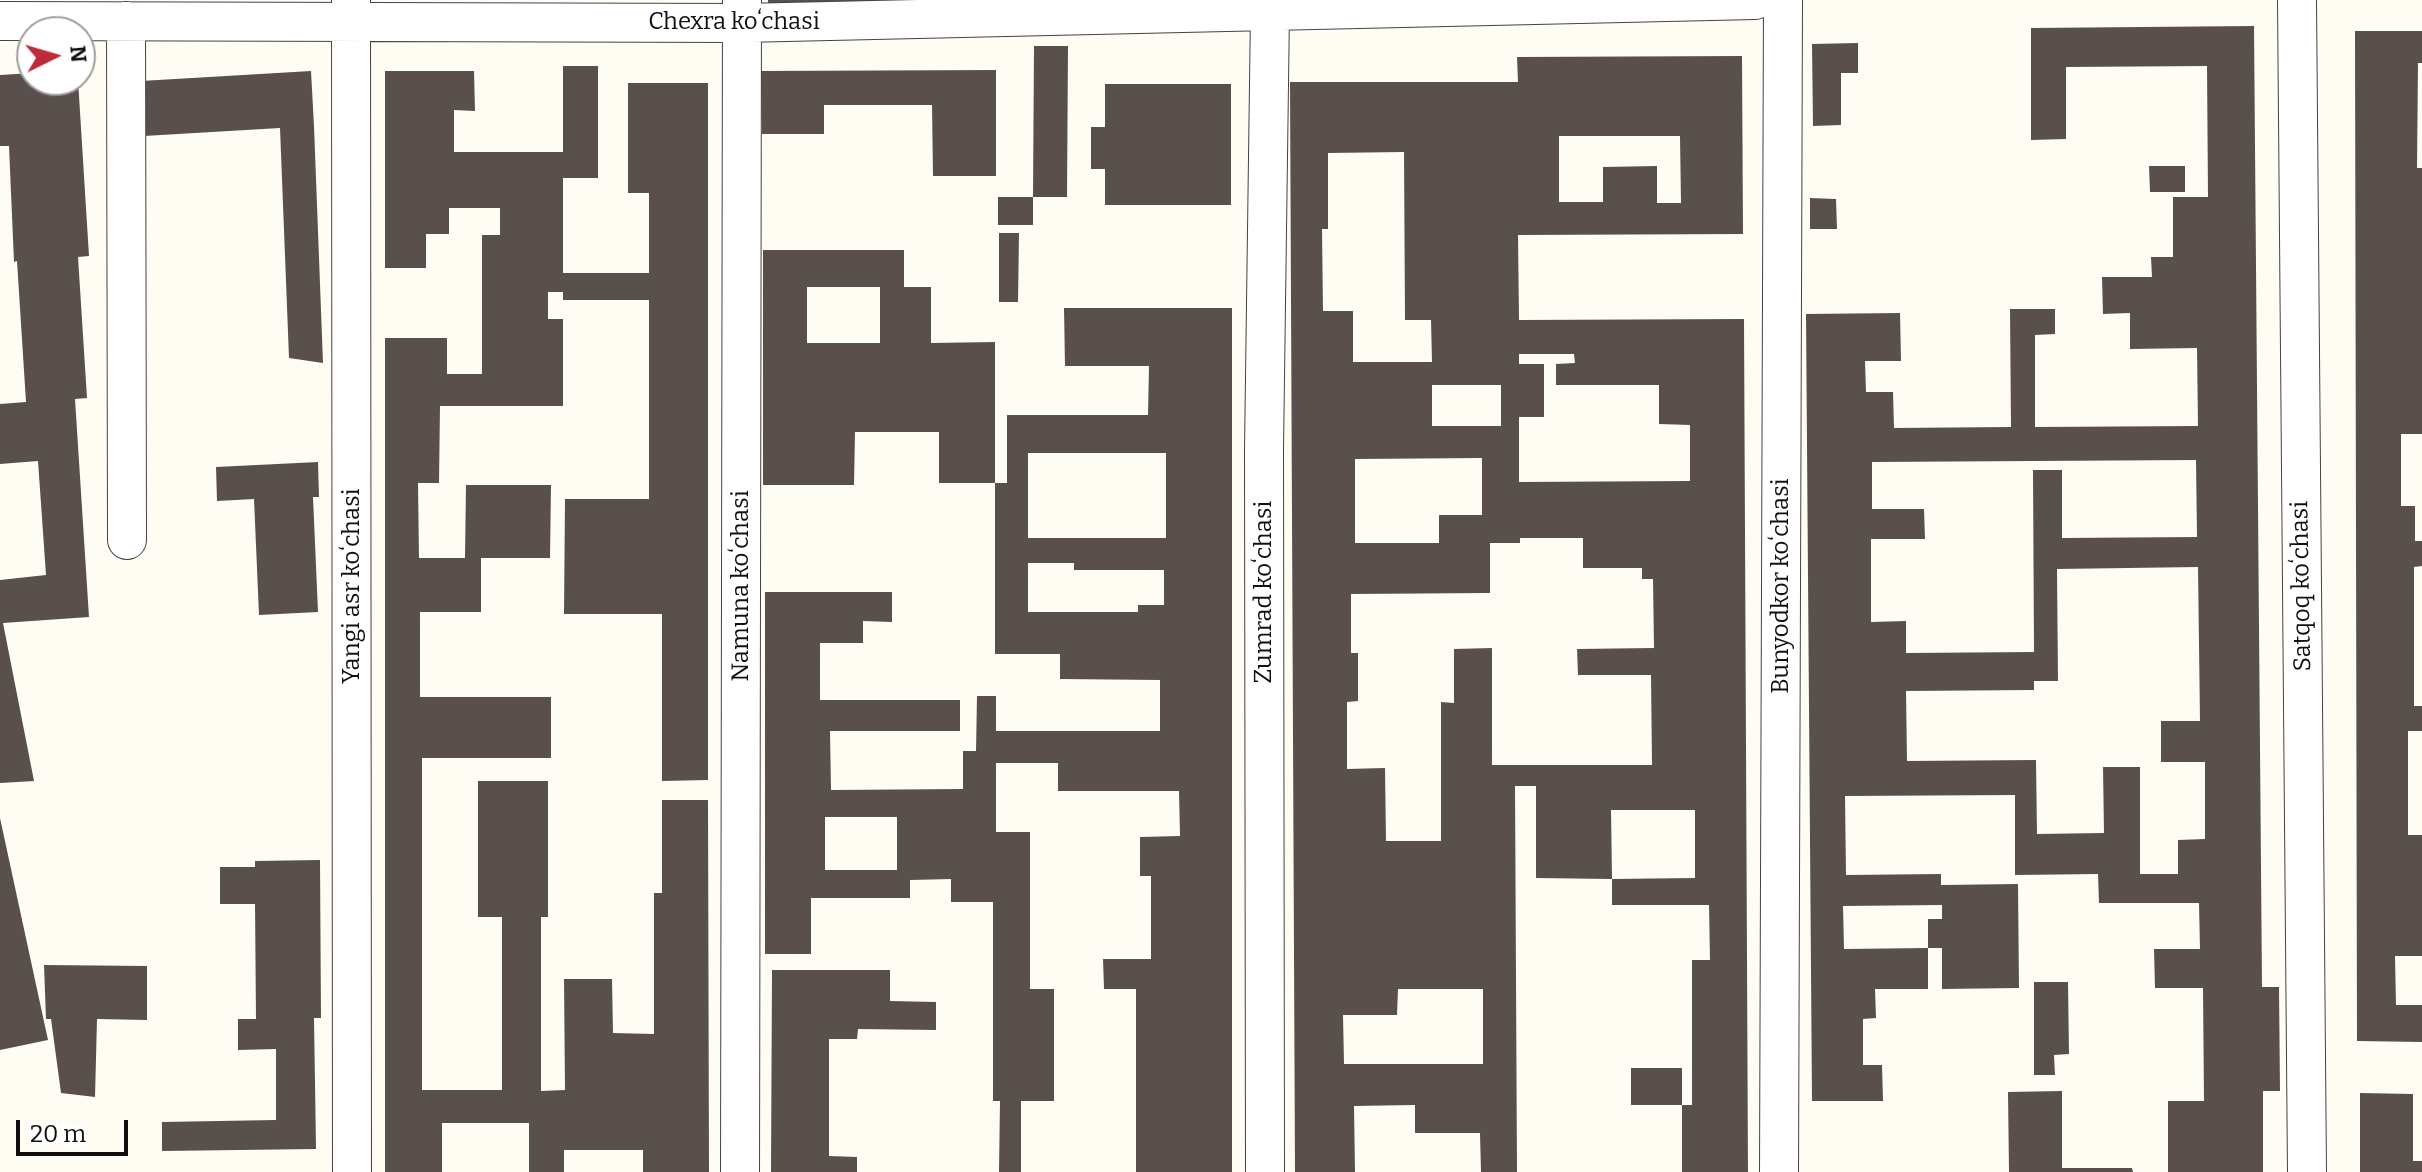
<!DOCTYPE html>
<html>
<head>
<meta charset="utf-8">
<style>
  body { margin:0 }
  #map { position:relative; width:2422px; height:1172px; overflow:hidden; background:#fffcf4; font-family:Bitter,serif }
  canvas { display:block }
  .north { position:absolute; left:16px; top:16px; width:80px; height:80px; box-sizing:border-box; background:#fff; border:2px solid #9f9f9f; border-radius:50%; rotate:85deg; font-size:22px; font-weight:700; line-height:32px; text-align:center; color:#101010 }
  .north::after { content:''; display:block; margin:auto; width:28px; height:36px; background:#be2a3a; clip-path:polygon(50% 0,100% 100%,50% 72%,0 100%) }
  .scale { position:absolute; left:16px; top:1120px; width:112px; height:36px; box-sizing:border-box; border:4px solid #101010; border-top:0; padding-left:10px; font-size:24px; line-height:28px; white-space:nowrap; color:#101010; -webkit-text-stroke:6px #fff; paint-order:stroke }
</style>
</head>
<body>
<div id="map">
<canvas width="2422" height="1172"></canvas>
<div class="north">N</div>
<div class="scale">20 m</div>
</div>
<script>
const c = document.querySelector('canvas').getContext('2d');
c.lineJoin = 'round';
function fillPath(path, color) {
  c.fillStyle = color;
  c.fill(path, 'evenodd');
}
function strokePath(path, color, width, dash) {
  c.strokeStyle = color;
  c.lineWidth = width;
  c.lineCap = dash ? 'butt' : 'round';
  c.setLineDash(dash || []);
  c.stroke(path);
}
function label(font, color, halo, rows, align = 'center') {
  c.font = font + ' Bitter,serif';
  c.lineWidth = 8;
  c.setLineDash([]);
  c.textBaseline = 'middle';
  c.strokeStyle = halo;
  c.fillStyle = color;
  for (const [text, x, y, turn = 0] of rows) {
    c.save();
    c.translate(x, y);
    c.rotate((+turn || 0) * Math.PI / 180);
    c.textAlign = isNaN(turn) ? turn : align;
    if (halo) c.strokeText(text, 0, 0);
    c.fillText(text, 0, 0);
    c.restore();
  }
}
fillPath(new Path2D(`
  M 768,0 L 940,0 L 768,7 Z
  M 2254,26 L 2262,987 L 2279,987 L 2280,1091 L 2263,1091 L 2263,1172 L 2168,1172 L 2168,1101 L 2204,1101 L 2203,988 L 2155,988 L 2154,949 L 2200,949 L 2199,903 L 2099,903 L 2098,874 L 2015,875 L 2015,795 L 1845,796 L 1846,875 L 1941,874 L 1941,885 L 2018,884 L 2019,988 L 1942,989 L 1942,948 L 1928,948 L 1928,989 L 1875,989 L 1876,1018 L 1863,1019 L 1863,1065 L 1882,1065 L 1883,1101 L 1812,1101 L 1806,314 L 1900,313 L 1901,361 L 1865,361 L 1866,392 L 1893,392 L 1894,428 L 2011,427 L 2010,309 L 2055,309 L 2055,334 L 2035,335 L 2035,427 L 2198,426 L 2197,348 L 2130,349 L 2130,313 L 2103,314 L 2102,277 L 2152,277 L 2151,257 L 2173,257 L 2173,197 L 2208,197 L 2207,66 L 2066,67 L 2066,139 L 2031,140 L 2031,28 ZM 2196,460 L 2197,537 L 2062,538 L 2062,470 L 2033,470 L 2034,652 L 1906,653 L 1906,621 L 1871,622 L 1871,539 L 1925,539 L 1924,509 L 1872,509 L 1872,462 ZM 2198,567 L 2200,721 L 2161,721 L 2161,762 L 2205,762 L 2205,839 L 2178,840 L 2178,874 L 2140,874 L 2140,767 L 2103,767 L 2104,833 L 2037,834 L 2036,760 L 1907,761 L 1906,691 L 2034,690 L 2034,681 L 2058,681 L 2057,569 ZM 1942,905 L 1942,919 L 1928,919 L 1928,948 L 1844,949 L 1843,906 Z
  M 2355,31 L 2422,31 L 2422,63 L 2418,63 L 2417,168 L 2422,168 L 2422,434 L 2401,434 L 2401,506 L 2415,506 L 2415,541 L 2422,541 L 2422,566 L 2414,567 L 2414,706 L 2422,706 L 2422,731 L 2408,731 L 2408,835 L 2422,835 L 2422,956 L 2395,956 L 2396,1005 L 2422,1005 L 2422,1042 L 2357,1041 Z
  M 1858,43 L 1858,73 L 1841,73 L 1841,125 L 1813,126 L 1812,44 Z
  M 1034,46 L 1068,46 L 1067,197 L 1033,197 Z
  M 1742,56 L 1743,234 L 1518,235 L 1519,320 L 1744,319 L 1748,1172 L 1682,1172 L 1682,1105 L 1692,1105 L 1692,960 L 1710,960 L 1709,905 L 1612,905 L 1612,879 L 1695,878 L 1695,810 L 1611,810 L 1612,879 L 1536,878 L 1536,786 L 1515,786 L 1517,1172 L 1481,1172 L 1480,1133 L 1415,1133 L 1415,1105 L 1354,1106 L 1355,1172 L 1295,1172 L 1290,82 L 1518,82 L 1517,57 ZM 1559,136 L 1680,136 L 1681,203 L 1657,203 L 1657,166 L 1603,167 L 1603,202 L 1559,202 ZM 1404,152 L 1405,320 L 1431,320 L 1432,362 L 1353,362 L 1353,311 L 1323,311 L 1322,229 L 1328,229 L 1328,153 ZM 1519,354 L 1574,354 L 1575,363 L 1556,364 L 1556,385 L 1659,385 L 1659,424 L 1690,425 L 1690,481 L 1519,482 L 1519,417 L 1544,417 L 1544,364 L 1519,364 ZM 1432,385 L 1501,385 L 1501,426 L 1432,426 ZM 1482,458 L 1482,515 L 1439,515 L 1439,543 L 1355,543 L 1355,459 ZM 1520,538 L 1583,538 L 1583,568 L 1642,568 L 1642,579 L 1653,579 L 1654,648 L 1577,649 L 1578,675 L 1651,675 L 1652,765 L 1492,765 L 1492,648 L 1454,649 L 1454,703 L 1441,702 L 1441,841 L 1386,841 L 1385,768 L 1347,769 L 1347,702 L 1358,701 L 1358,653 L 1351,653 L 1351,594 L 1490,593 L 1490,543 L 1520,543 ZM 1398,989 L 1483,989 L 1483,1064 L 1344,1064 L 1343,1015 L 1397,1015 Z
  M 563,66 L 598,66 L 598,178 L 563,178 L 563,273 L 649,273 L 649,193 L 628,193 L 628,83 L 708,83 L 708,780 L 662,781 L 662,614 L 564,614 L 565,499 L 649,499 L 649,300 L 563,300 L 563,292 L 548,292 L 548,319 L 563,319 L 563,406 L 440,406 L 439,483 L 418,483 L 419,558 L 465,558 L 466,485 L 551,485 L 550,558 L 481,558 L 481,612 L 420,612 L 420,697 L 551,697 L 551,758 L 422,758 L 422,1090 L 502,1090 L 502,917 L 478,917 L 478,781 L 548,781 L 548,917 L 541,917 L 541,1091 L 565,1090 L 564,979 L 612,979 L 613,1033 L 654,1034 L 654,893 L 662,893 L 662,800 L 708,800 L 709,1172 L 643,1172 L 643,1150 L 564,1150 L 564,1172 L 529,1172 L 529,1123 L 442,1123 L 442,1172 L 385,1172 L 385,338 L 447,338 L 447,374 L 482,374 L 482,235 L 500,235 L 500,208 L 449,208 L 449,234 L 426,234 L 426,268 L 385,268 L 385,71 L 474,71 L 475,111 L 454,110 L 454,152 L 563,152 Z
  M 996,70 L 996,176 L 933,176 L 932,105 L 824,105 L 824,134 L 762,134 L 761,71 Z
  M 311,71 L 314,126 L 323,363 L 289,358 L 280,128 L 144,136 L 141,81 Z
  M 32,73 L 32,80 L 78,80 L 89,256 L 78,257 L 87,398 L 75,399 L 89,617 L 3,623 L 34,781 L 0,783 L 0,580 L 46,575 L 38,461 L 0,464 L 0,404 L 26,402 L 17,261 L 14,262 L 9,146 L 0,146 L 0,75 Z
  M 1105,84 L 1231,84 L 1231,205 L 1105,205 L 1105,169 L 1091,169 L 1091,127 L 1105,127 Z
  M 2149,166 L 2185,166 L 2185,192 L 2150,192 Z
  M 998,197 L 1033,197 L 1033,225 L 998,225 Z
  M 1810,198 L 1836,199 L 1837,229 L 1810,229 Z
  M 999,233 L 1019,233 L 1018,302 L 999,302 Z
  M 763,250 L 904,250 L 904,287 L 931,287 L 931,343 L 995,342 L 995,483 L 1007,483 L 1007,415 L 1148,415 L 1149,366 L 1065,366 L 1064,308 L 1232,308 L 1232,1172 L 1136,1172 L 1136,989 L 1104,989 L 1103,959 L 1151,959 L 1151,876 L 1140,876 L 1140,837 L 1180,836 L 1179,791 L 1058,791 L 1058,763 L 996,763 L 996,832 L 1030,832 L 1030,989 L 1054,989 L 1054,1101 L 1021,1101 L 1021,1172 L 999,1172 L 1000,1101 L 993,1101 L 993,902 L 951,902 L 951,879 L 910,880 L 910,898 L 811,898 L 811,954 L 765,954 L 765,592 L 892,592 L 892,622 L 863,621 L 863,643 L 820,643 L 820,700 L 960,700 L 960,731 L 830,731 L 831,790 L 963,789 L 963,751 L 976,751 L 977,696 L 996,696 L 996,731 L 1160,731 L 1160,680 L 1060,679 L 1060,654 L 995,654 L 995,483 L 939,483 L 939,432 L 855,432 L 854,485 L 763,485 ZM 807,287 L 880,287 L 880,343 L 807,343 ZM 1028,453 L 1166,453 L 1166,538 L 1028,538 ZM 1028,563 L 1074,563 L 1074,570 L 1164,570 L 1164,605 L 1138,605 L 1138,612 L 1028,612 ZM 825,817 L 897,817 L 897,870 L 825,870 Z
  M 318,462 L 319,497 L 313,497 L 318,612 L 259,615 L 254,499 L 217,501 L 216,467 Z
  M 0,818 L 48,1040 L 0,1050 Z
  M 320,860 L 321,1018 L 314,1018 L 316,1149 L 162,1151 L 162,1122 L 276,1120 L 276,1049 L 238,1050 L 238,1019 L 256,1019 L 255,904 L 220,904 L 220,867 L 255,867 L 255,861 Z
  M 44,965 L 147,966 L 147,1020 L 97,1019 L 95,1097 L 61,1093 L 51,1019 L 46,1019 Z
  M 772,970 L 890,970 L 890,1001 L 936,1002 L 936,1030 L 858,1029 L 857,1039 L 829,1039 L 829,1156 L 857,1157 L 857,1172 L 771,1172 Z
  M 2034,982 L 2068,982 L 2069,1054 L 2054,1055 L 2055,1075 L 2034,1075 Z
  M 1631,1068 L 1682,1068 L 1682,1105 L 1631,1105 Z
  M 2062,1091 L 2062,1168 L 2132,1168 L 2133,1172 L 2009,1172 L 2008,1092 Z
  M 2360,1093 L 2413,1094 L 2413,1161 L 2422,1161 L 2422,1172 L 2360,1172 Z`), '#59504d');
const minor = new Path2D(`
  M 351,0 L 352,1172
  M 2297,0 L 2307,1172
  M 0,21 L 742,23 L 1755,0
  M 126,21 L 127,540
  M 740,1172 L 742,0
  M 1265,1172 L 1264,450 L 1270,11
  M 1779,1172 L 1783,0`);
strokePath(minor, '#434343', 40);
strokePath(minor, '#fff', 38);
label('24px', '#101010', '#fff', [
  ["Chexra koʻchasi",734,22],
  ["Yangi asr koʻchasi",352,586,-90],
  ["Namuna koʻchasi",741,586,-90],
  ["Bunyodkor koʻchasi",1781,586,-90],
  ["Satqoq koʻchasi",2302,586,-91],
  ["Zumrad koʻchasi",1264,592,-90]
]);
</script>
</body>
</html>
